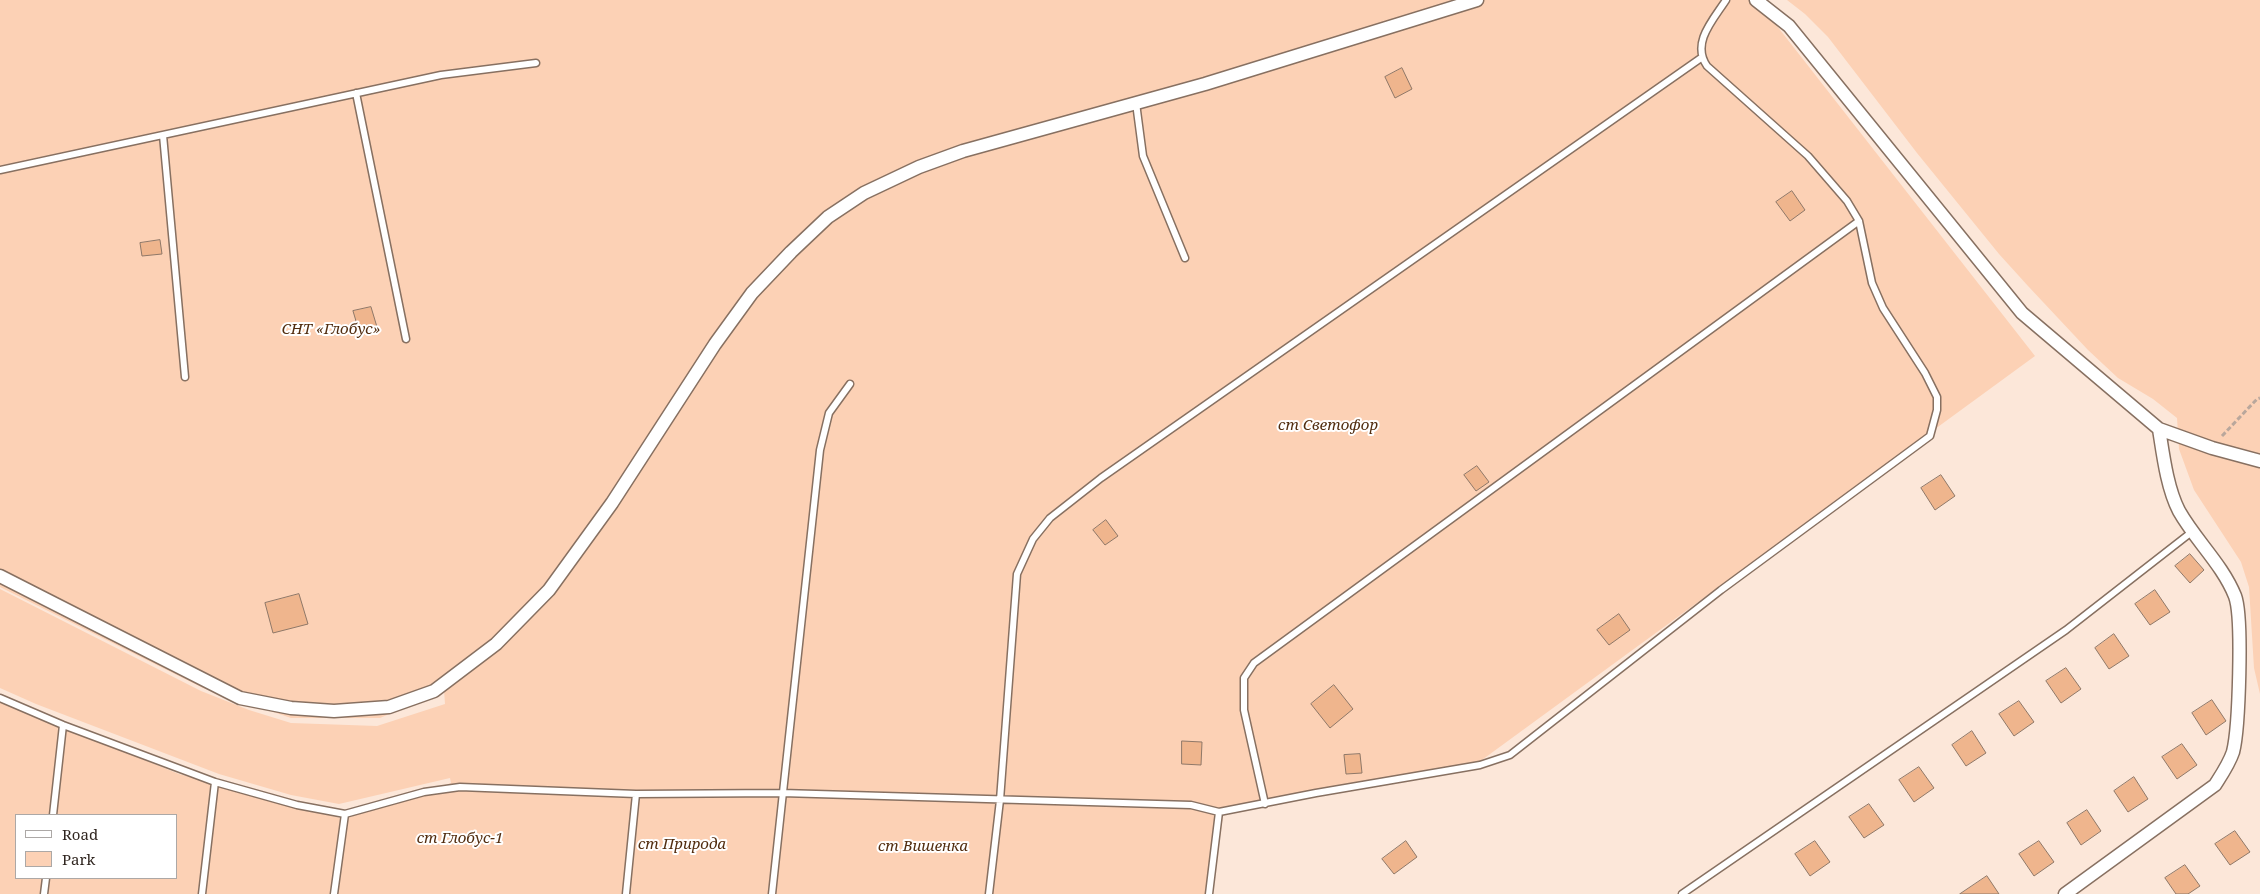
<!DOCTYPE html>
<html>
<head>
<meta charset="utf-8">
<style>
  body { margin:0 }
  #map { position:relative; width:2260px; height:894px; overflow:hidden; background:#fce7d9; font-family:"Noto Serif",serif }
  canvas { display:block }
  .legend { position:absolute; left:15px; top:814px; width:162px; height:65px; box-sizing:border-box; background:#fff; border:1px solid #aca8a6; margin:0; padding:6px 9px; list-style:none; font-size:15px; color:#302620 }
  .legend li { display:flex; align-items:center; gap:10px; height:25px }
  .legend b { width:25px; border:1px solid #aca8a6 }
</style>
</head>
<body>
<div id="map">
<canvas width="2260" height="894"></canvas>
<ul class="legend">
<li><b style="height:6px;background:#fff"></b>Road</li>
<li><b style="height:14px;background:#fcd1b5"></b>Park</li>
</ul>
</div>
<script>
const c = document.querySelector('canvas').getContext('2d');
c.lineJoin = 'round';
function fillPath(path, color) {
  c.fillStyle = color;
  c.fill(path, 'evenodd');
}
function strokePath(path, color, width, dash) {
  c.strokeStyle = color;
  c.lineWidth = width;
  c.lineCap = dash ? 'butt' : 'round';
  c.setLineDash(dash || []);
  c.stroke(path);
}
function label(font, color, halo, rows, align = 'center') {
  c.font = font + ' "Noto Serif",serif';
  c.lineWidth = 4;
  c.setLineDash([]);
  c.textBaseline = 'middle';
  c.strokeStyle = halo;
  c.fillStyle = color;
  for (const [text, x, y, turn = 0] of rows) {
    c.save();
    c.translate(x, y);
    c.rotate((+turn || 0) * Math.PI / 180);
    c.textAlign = isNaN(turn) ? turn : align;
    if (halo) c.strokeText(text, 0, 0);
    c.fillText(text, 0, 0);
    c.restore();
  }
}
fillPath(new Path2D(`
  M 0,0 L 1753,0 L 1759,3 L 2035,356 L 1475,765 L 1224,809 L 1212,894 L 0,894 L 0,701 L 179,774 L 344,819 L 451,783 L 450,778 L 339,804 L 291,795 L 219,774 L 36,704 L 0,688 L 0,589 L 201,691 L 249,710 L 291,723 L 377,726 L 445,704 L 444,690 L 380,718 L 291,718 L 203,688 L 0,587 ZM 16,815 L 176,815 L 176,878 L 16,878 Z
  M 1787,0 L 2260,0 L 2260,694 L 2254,668 L 2249,587 L 2241,562 L 2194,490 L 2179,449 L 2177,418 L 2153,399 L 2118,378 L 2088,350 L 2028,286 L 1999,254 L 1917,153 L 1828,37 L 1805,14 Z`), '#fcd1b5');
const building = new Path2D(`
  M 1402,68 L 1412,89 L 1395,98 L 1385,77 Z
  M 1792,191 L 1805,210 L 1790,221 L 1776,202 Z
  M 160,240 L 162,254 L 142,256 L 140,243 Z
  M 371,307 L 377,327 L 359,331 L 353,311 Z
  M 1477,466 L 1489,482 L 1476,491 L 1464,475 Z
  M 1941,475 L 1955,496 L 1935,510 L 1921,488 Z
  M 1106,520 L 1118,536 L 1105,545 L 1093,530 Z
  M 2190,554 L 2204,570 L 2190,583 L 2175,566 Z
  M 2155,590 L 2170,612 L 2150,625 L 2135,604 Z
  M 299,594 L 308,624 L 273,633 L 265,603 Z
  M 1619,614 L 1630,630 L 1609,645 L 1597,630 Z
  M 2114,634 L 2129,656 L 2109,669 L 2095,648 Z
  M 2066,668 L 2081,689 L 2061,703 L 2046,681 Z
  M 1334,685 L 1353,709 L 1330,728 L 1311,704 Z
  M 2212,700 L 2226,721 L 2206,735 L 2192,713 Z
  M 2019,701 L 2034,722 L 2014,736 L 1999,714 Z
  M 1972,731 L 1986,753 L 1966,766 L 1952,745 Z
  M 1182,741 L 1202,742 L 1201,765 L 1182,764 Z
  M 2182,744 L 2197,765 L 2177,779 L 2162,757 Z
  M 1360,754 L 1362,773 L 1346,774 L 1344,755 Z
  M 1919,767 L 1934,788 L 1914,802 L 1899,780 Z
  M 2134,777 L 2148,799 L 2128,812 L 2114,791 Z
  M 1869,804 L 1884,825 L 1864,838 L 1849,817 Z
  M 2087,810 L 2101,831 L 2081,845 L 2067,823 Z
  M 2235,831 L 2250,852 L 2230,865 L 2215,844 Z
  M 1406,841 L 1417,857 L 1394,874 L 1382,859 Z
  M 1815,841 L 1830,862 L 1810,876 L 1795,854 Z
  M 2039,841 L 2054,862 L 2034,876 L 2019,854 Z
  M 2185,865 L 2200,886 L 2188,894 L 2176,894 L 2165,878 Z
  M 1987,876 L 1999,894 L 1960,894 Z`);
fillPath(building, '#efb58d');
strokePath(building, '#8f7868', 1);
const service = new Path2D(`
  M 356,93 L 406,339
  M 1136,103 L 1143,156 L 1185,258
  M 163,135 L 185,377
  M 0,170 L 441,75 L 536,63
  M 0,698 L 63,725 L 215,782 L 297,805 L 345,814 L 424,792 L 460,787 L 636,794 L 782,793 L 1191,805 L 1219,812 L 1316,793 L 1480,765 L 1510,755 L 1721,590 L 1930,436 L 1937,410 L 1937,397 L 1925,373 L 1883,308 L 1872,283 L 1859,221 L 1847,201 L 1808,156 L 1707,66 C 1691,43 1713,20 1726,0
  M 1265,804 L 1244,710 L 1244,678 L 1254,663 L 1859,221
  M 53,815 L 63,725
  M 44,894 L 46,878
  M 202,894 L 215,782
  M 334,894 L 345,814
  M 626,894 L 636,794
  M 772,894 L 820,450 L 829,413 L 850,384
  M 989,894 L 1000,800 L 1017,574 L 1033,539 L 1050,518 L 1101,478 L 1701,58
  M 1209,894 L 1219,812
  M 1682,894 L 2066,630 L 2193,531`);
const minor = new Path2D(`
  M 1756,0 L 1789,26 L 2022,313 L 2159,429 L 2212,448 L 2260,461
  M 0,576 L 240,698 L 291,708 L 334,711 L 389,707 L 434,691 L 496,644 L 549,590 L 612,503 L 715,344 L 752,293 L 791,252 L 828,217 L 864,193 L 919,167 L 963,151 L 1205,84 L 1477,0
  M 2065,894 L 2215,785 C 2222,774 2229,764 2233,752 C 2239,729 2243,617 2235,596 C 2222,564 2196,541 2179,511 C 2167,488 2163,454 2159,429`);
strokePath(service, '#877061', 9);
strokePath(minor, '#877061', 15);
strokePath(new Path2D(`
  M 2222,436 L 2257,399 L 2260,398`), '#b9a79c', 3, [5, 2.5]);
strokePath(service, '#fff', 6);
strokePath(minor, '#fff', 12);
label('italic 15px', '#522d0f', '#fff', [
  ["СНТ «Глобус»",331,330],
  ["ст Светофор",1328,426],
  ["ст Глобус-1",460,839],
  ["ст Природа",682,845],
  ["ст Вишенка",923,847]
]);
</script>
</body>
</html>
